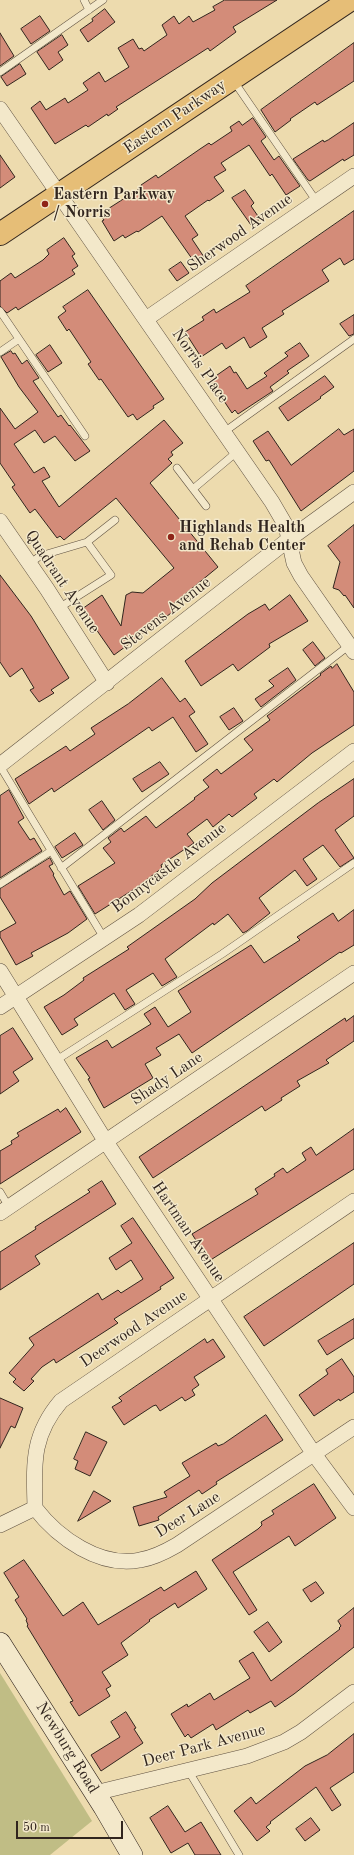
<!DOCTYPE html>
<html>
<head>
<meta charset="utf-8">
<style>
  body { margin:0 }
  #map { position:relative; width:354px; height:1855px; overflow:hidden; background:#eddbae; font-family:"Old Standard TT",serif }
  canvas { display:block }
  .scale { position:absolute; left:16px; top:1821px; width:107px; height:18px; box-sizing:border-box; border:2px solid #31251e; border-top:0; padding-left:5px; font-size:12px; line-height:14px; white-space:nowrap; color:#31251e; -webkit-text-stroke:3px #f3e8ca; paint-order:stroke }
</style>
</head>
<body>
<div id="map">
<canvas width="354" height="1855"></canvas>
<div class="scale">50 m</div>
</div>
<script>
const c = document.querySelector('canvas').getContext('2d');
c.lineJoin = 'round';
function fillPath(path, color) {
  c.fillStyle = color;
  c.fill(path, 'evenodd');
}
function strokePath(path, color, width, dash) {
  c.strokeStyle = color;
  c.lineWidth = width;
  c.lineCap = dash ? 'butt' : 'round';
  c.setLineDash(dash || []);
  c.stroke(path);
}
function label(font, color, halo, rows, align = 'center') {
  c.font = font + ' "Old Standard TT",serif';
  c.lineWidth = 3;
  c.setLineDash([]);
  c.textBaseline = 'middle';
  c.strokeStyle = halo;
  c.fillStyle = color;
  for (const [text, x, y, turn = 0] of rows) {
    c.save();
    c.translate(x, y);
    c.rotate((+turn || 0) * Math.PI / 180);
    c.textAlign = isNaN(turn) ? turn : align;
    if (halo) c.strokeText(text, 0, 0);
    c.fillText(text, 0, 0);
    c.restore();
  }
}
fillPath(new Path2D(`
  M 0,1673 L 92,1821 L 50,1855 L 0,1855 Z`), '#c0bd85');
const building = new Path2D(`
  M 225,0 L 277,0 L 233,27 L 236,32 L 210,51 L 208,48 L 116,107 L 118,109 L 108,116 L 107,114 L 88,127 L 86,125 L 55,144 L 31,108 L 40,101 L 46,110 L 65,98 L 68,103 L 88,90 L 83,83 L 99,72 L 105,82 L 129,67 L 118,48 L 133,39 L 139,49 L 142,48 L 144,51 L 167,35 L 162,25 L 174,16 L 179,24 L 189,16 L 193,22 L 215,10 L 213,7 Z
  M 105,9 L 115,22 L 88,42 L 80,30 L 93,21 L 92,19 Z
  M 40,16 L 50,31 L 31,44 L 21,29 Z
  M 0,33 L 14,56 L 0,66 Z
  M 62,35 L 68,45 L 58,52 L 63,60 L 49,70 L 37,52 Z
  M 354,43 L 354,81 L 317,105 L 315,102 L 290,119 L 291,120 L 275,132 L 261,110 Z
  M 20,64 L 26,74 L 7,86 L 1,77 Z
  M 253,118 L 266,137 L 261,141 L 274,160 L 279,156 L 300,186 L 286,195 L 272,174 L 270,176 L 249,145 L 221,163 L 226,170 L 214,177 L 224,191 L 209,201 L 208,200 L 185,216 L 198,235 L 192,239 L 204,257 L 195,263 L 162,216 L 138,232 L 137,231 L 125,238 L 123,235 L 114,241 L 102,221 L 104,220 L 100,214 L 142,187 L 141,185 L 156,175 L 158,178 L 200,149 L 209,143 L 211,145 L 232,131 L 230,127 L 239,121 L 242,125 Z
  M 354,123 L 354,155 L 344,161 L 343,159 L 310,181 L 308,180 L 293,159 L 323,140 L 324,142 L 328,140 Z
  M 0,155 L 15,177 L 0,188 Z
  M 245,190 L 254,203 L 251,206 L 260,219 L 251,225 L 232,198 Z
  M 354,211 L 354,259 L 344,265 L 340,258 L 322,270 L 329,281 L 282,311 L 284,314 L 262,328 L 267,337 L 250,348 L 244,337 L 226,349 L 222,343 L 201,357 L 185,332 L 204,320 L 202,317 L 214,309 L 216,313 L 250,292 L 246,286 Z
  M 64,238 L 75,254 L 72,256 L 78,266 L 72,270 L 75,274 L 18,310 L 16,307 L 7,313 L 0,306 L 0,281 L 11,273 L 15,278 L 43,260 L 49,254 L 47,250 Z
  M 181,262 L 189,273 L 177,281 L 169,270 Z
  M 88,290 L 164,399 L 153,406 L 154,408 L 137,420 L 133,414 L 128,417 L 101,379 L 99,380 L 88,364 L 91,362 L 69,329 L 67,331 L 58,317 L 66,311 L 63,307 Z
  M 354,315 L 354,334 L 349,336 L 340,324 Z
  M 300,343 L 309,356 L 287,371 L 289,373 L 270,387 L 273,391 L 238,414 L 235,410 L 232,413 L 210,380 L 230,366 L 234,373 L 236,372 L 247,389 L 267,376 L 264,373 L 288,356 L 285,353 Z
  M 50,345 L 62,363 L 48,372 L 36,355 Z
  M 11,351 L 13,354 L 15,353 L 22,364 L 27,360 L 39,378 L 33,381 L 58,417 L 61,415 L 69,426 L 70,425 L 90,451 L 75,461 L 55,436 L 44,443 L 35,430 L 14,444 L 34,473 L 44,467 L 50,477 L 42,481 L 59,507 L 164,420 L 183,443 L 171,452 L 173,455 L 168,459 L 172,463 L 150,483 L 218,567 L 173,604 L 178,608 L 114,655 L 82,609 L 102,595 L 121,626 L 126,595 L 132,592 L 143,593 L 174,568 L 116,498 L 64,540 L 60,536 L 57,538 L 35,509 L 30,513 L 12,487 L 15,485 L 0,463 L 0,408 L 15,429 L 38,412 L 19,387 L 1,357 Z
  M 325,376 L 334,387 L 320,397 L 321,398 L 288,421 L 279,408 Z
  M 339,429 L 344,435 L 354,429 L 354,471 L 301,511 L 269,460 L 266,461 L 253,441 L 268,431 L 291,465 Z
  M 354,525 L 354,608 L 345,595 L 344,596 L 339,590 L 333,588 L 340,562 L 328,546 Z
  M 0,575 L 31,616 L 69,678 L 51,690 L 54,693 L 39,702 L 30,690 L 34,688 L 22,668 L 10,677 L 0,662 Z
  M 290,595 L 308,621 L 269,644 L 270,647 L 238,671 L 233,664 L 201,686 L 185,661 L 248,614 L 265,604 L 269,610 Z
  M 313,642 L 325,658 L 315,666 L 303,650 Z
  M 337,664 L 354,692 L 354,725 L 312,753 L 277,782 L 274,779 L 254,794 L 257,798 L 232,817 L 229,814 L 213,827 L 207,819 L 187,834 L 194,843 L 161,865 L 162,868 L 136,888 L 95,914 L 78,886 L 115,863 L 103,848 L 111,842 L 108,838 L 121,828 L 124,832 L 146,816 L 156,828 L 195,799 L 194,798 L 209,787 L 203,780 L 217,769 L 221,774 L 253,750 L 244,739 L 270,720 L 267,716 L 321,675 L 320,674 L 331,666 L 332,668 Z
  M 288,668 L 296,680 L 261,707 L 255,699 L 274,686 L 269,681 Z
  M 162,678 L 180,702 L 185,698 L 195,712 L 189,716 L 208,744 L 196,752 L 173,717 L 152,731 L 149,727 L 54,792 L 52,788 L 29,804 L 15,779 L 66,746 L 70,751 L 95,734 L 91,728 L 128,704 Z
  M 234,708 L 243,721 L 229,730 L 220,717 Z
  M 160,762 L 169,774 L 142,792 L 133,779 Z
  M 354,779 L 354,816 L 335,830 L 354,858 L 340,867 L 323,845 L 303,859 L 317,879 L 307,886 L 295,870 L 259,898 L 270,913 L 247,931 L 243,933 L 228,914 L 214,925 L 213,923 L 165,959 L 177,977 L 162,986 L 153,973 L 126,990 L 135,1004 L 125,1010 L 114,993 L 74,1019 L 78,1025 L 62,1035 L 44,1007 L 64,995 L 84,980 L 83,978 L 129,949 L 127,947 L 195,899 L 212,883 L 318,803 Z
  M 9,790 L 24,818 L 18,822 L 30,840 L 34,838 L 42,851 L 0,878 L 0,796 Z
  M 102,801 L 115,820 L 103,830 L 89,810 Z
  M 75,833 L 83,845 L 62,858 L 55,847 Z
  M 50,858 L 53,864 L 49,866 L 54,874 L 53,875 L 64,895 L 70,891 L 87,919 L 68,933 L 31,953 L 33,956 L 16,965 L 0,937 L 0,932 L 16,923 L 0,897 L 0,889 Z
  M 354,910 L 354,945 L 341,953 L 340,952 L 192,1053 L 179,1034 L 156,1048 L 161,1055 L 145,1064 L 153,1078 L 104,1108 L 88,1079 L 90,1078 L 76,1058 L 107,1040 L 112,1048 L 151,1024 L 144,1014 L 155,1007 L 168,1027 L 191,1012 L 178,991 L 251,945 L 264,963 L 300,940 L 297,937 L 333,913 L 338,921 Z
  M 354,1016 L 354,1041 L 326,1060 L 329,1063 L 297,1081 L 300,1086 L 281,1098 L 282,1100 L 265,1111 L 262,1106 L 153,1178 L 139,1157 L 345,1018 L 346,1021 Z
  M 13,1028 L 33,1059 L 13,1072 L 19,1081 L 0,1094 L 0,1036 Z
  M 66,1108 L 81,1132 L 0,1184 L 0,1151 L 12,1144 L 11,1141 L 19,1136 L 17,1133 L 58,1109 L 60,1112 Z
  M 354,1129 L 354,1169 L 209,1261 L 192,1234 L 258,1194 L 255,1189 L 275,1176 L 274,1174 L 283,1168 L 287,1173 L 306,1160 L 302,1153 L 311,1147 L 316,1155 Z
  M 102,1181 L 116,1204 L 35,1256 L 40,1264 L 0,1290 L 0,1252 L 36,1229 L 35,1227 L 90,1192 L 88,1190 Z
  M 133,1218 L 174,1278 L 160,1287 L 161,1289 L 114,1319 L 118,1323 L 56,1363 L 54,1359 L 42,1367 L 31,1379 L 34,1381 L 24,1391 L 13,1382 L 16,1379 L 9,1373 L 34,1345 L 29,1338 L 98,1293 L 102,1300 L 118,1290 L 121,1293 L 143,1279 L 131,1260 L 116,1270 L 109,1258 L 132,1243 L 121,1226 Z
  M 354,1243 L 354,1284 L 264,1346 L 244,1317 Z
  M 354,1319 L 354,1338 L 327,1355 L 318,1341 Z
  M 205,1339 L 207,1343 L 213,1339 L 225,1357 L 194,1377 L 199,1385 L 192,1390 L 195,1395 L 185,1401 L 182,1397 L 160,1411 L 156,1405 L 153,1406 L 124,1425 L 112,1407 L 122,1401 L 119,1398 Z
  M 342,1359 L 354,1377 L 354,1392 L 340,1401 L 339,1399 L 314,1416 L 299,1395 L 328,1374 L 326,1370 Z
  M 0,1398 L 23,1408 L 15,1428 L 11,1426 L 0,1448 Z
  M 266,1415 L 283,1440 L 216,1482 L 217,1484 L 202,1494 L 199,1490 L 158,1517 L 159,1520 L 139,1526 L 133,1507 L 167,1497 L 164,1492 L 190,1476 L 182,1463 L 216,1443 L 218,1446 L 223,1444 Z
  M 86,1432 L 107,1442 L 90,1476 L 75,1469 L 78,1461 L 74,1459 Z
  M 314,1484 L 336,1518 L 295,1546 L 289,1536 L 233,1572 L 257,1610 L 249,1615 L 212,1560 L 258,1529 L 262,1525 L 261,1522 L 274,1514 L 272,1511 Z
  M 94,1491 L 111,1501 L 78,1521 Z
  M 24,1560 L 63,1616 L 83,1602 L 98,1625 L 161,1587 L 164,1591 L 196,1571 L 207,1589 L 178,1608 L 175,1603 L 149,1620 L 150,1621 L 121,1643 L 128,1655 L 102,1672 L 111,1686 L 106,1689 L 110,1696 L 79,1716 L 70,1702 L 73,1701 L 27,1626 L 28,1625 L 26,1620 L 27,1619 L 15,1600 L 19,1597 L 4,1573 Z
  M 316,1582 L 324,1593 L 311,1602 L 303,1590 Z
  M 354,1608 L 354,1647 L 294,1694 L 275,1707 L 271,1701 L 250,1713 L 248,1710 L 216,1730 L 213,1724 L 191,1738 L 188,1734 L 185,1737 L 171,1714 L 187,1704 L 188,1707 L 210,1693 L 214,1700 L 250,1678 L 239,1661 L 253,1652 L 271,1681 L 340,1629 L 339,1628 L 341,1626 L 338,1621 Z
  M 268,1622 L 282,1642 L 269,1652 L 254,1632 Z
  M 126,1712 L 136,1728 L 134,1729 L 143,1743 L 101,1771 L 91,1755 L 120,1737 L 111,1722 Z
  M 354,1734 L 354,1772 L 330,1788 L 341,1805 L 332,1811 L 316,1787 L 270,1822 L 271,1823 L 266,1827 L 270,1831 L 257,1841 L 234,1811 L 251,1797 L 256,1804 L 305,1766 L 327,1755 Z
  M 168,1806 L 185,1832 L 201,1822 L 221,1855 L 195,1855 L 188,1843 L 171,1853 L 150,1818 Z
  M 311,1818 L 320,1830 L 305,1841 L 296,1829 Z`);
fillPath(building, '#d38c79');
strokePath(building, '#31251e', 1);
const service = new Path2D(`
  M 84,0 L 89,10
  M 0,72 L 103,0
  M 233,80 L 317,202
  M 0,311 L 85,436
  M 0,352 L 19,339
  M 224,432 L 354,339
  M 177,468 L 206,506
  M 193,489 L 238,451
  M 29,564 L 40,556 L 87,542 L 115,520
  M 59,608 L 111,575 L 87,542
  M 0,766 L 104,938
  M 61,868 L 351,644
  M 0,884 L 51,851
  M 55,1061 L 222,954 L 354,863
  M 0,1192 L 9,1207
  M 188,1770 L 239,1855`);
const minor = new Path2D(`
  M 0,109 L 272,502 L 286,526 L 294,563 L 301,576 L 354,652
  M 146,319 L 354,176
  M 0,521 L 47,589 L 107,683
  M 0,765 L 288,540 L 354,492
  M 0,971 L 106,1142 L 314,1454 L 354,1508
  M 0,1007 L 139,915 L 354,751
  M 0,1213 L 354,973
  M 35,1508 C 34,1465 31,1436 61,1401 L 354,1201
  M 35,1508 C 58,1538 100,1568 140,1560 C 153,1558 165,1552 177,1545 L 354,1427
  M 0,1525 L 35,1508
  M 95,1793 L 247,1756 L 284,1742 L 301,1732 L 354,1692`);
const secondary = new Path2D(`
  M 0,1643 L 104,1807 L 132,1855`);
const primary = new Path2D(`
  M 0,234 L 350,0`);
strokePath(service, '#605242', 8);
strokePath(minor, '#605242', 16);
strokePath(secondary, '#31251e', 22);
strokePath(primary, '#31251e', 24);
strokePath(service, '#f3e8ca', 7);
strokePath(minor, '#f3e8ca', 15);
strokePath(secondary, '#f3e8ca', 21);
strokePath(primary, '#e6be77', 22);
for (const [x, y, r, color] of [
  [45,204,4,"#8f2418"],
  [171,537,4,"#8f2418"]
]) {
  const dot = new Path2D();
  dot.arc(x, y, r, 0, 2 * Math.PI);
  c.fillStyle = color;
  c.fill(dot);
  strokePath(dot, '#f3e8ca', 1.5);
}
label('16px', '#31251e', '#f3e8ca', [
  ["Eastern Parkway",175,117,-34],
  ["Sherwood Avenue",240,233,-35],
  ["Norris Place",200,366,55],
  ["Quadrant Avenue",62,582,56],
  ["Stevens Avenue",166,614,-38],
  ["Bonnycastle Avenue",169,868,-37],
  ["Shady Lane",167,1079,-34],
  ["Hartman Avenue",188,1232,56],
  ["Deerwood Avenue",134,1329,-34],
  ["Deer Lane",188,1515,-32],
  ["Deer Park Avenue",204,1746,-15],
  ["Newburg Road",67,1748,58]
]);
label('bold 16px', '#31251e', '#f3e8ca', [
  ["Eastern Parkway",53,195],
  ["/ Norris",53,213],
  ["Highlands Health",179,528],
  ["and Rehab Center",179,546]
], 'left');
</script>
</body>
</html>
